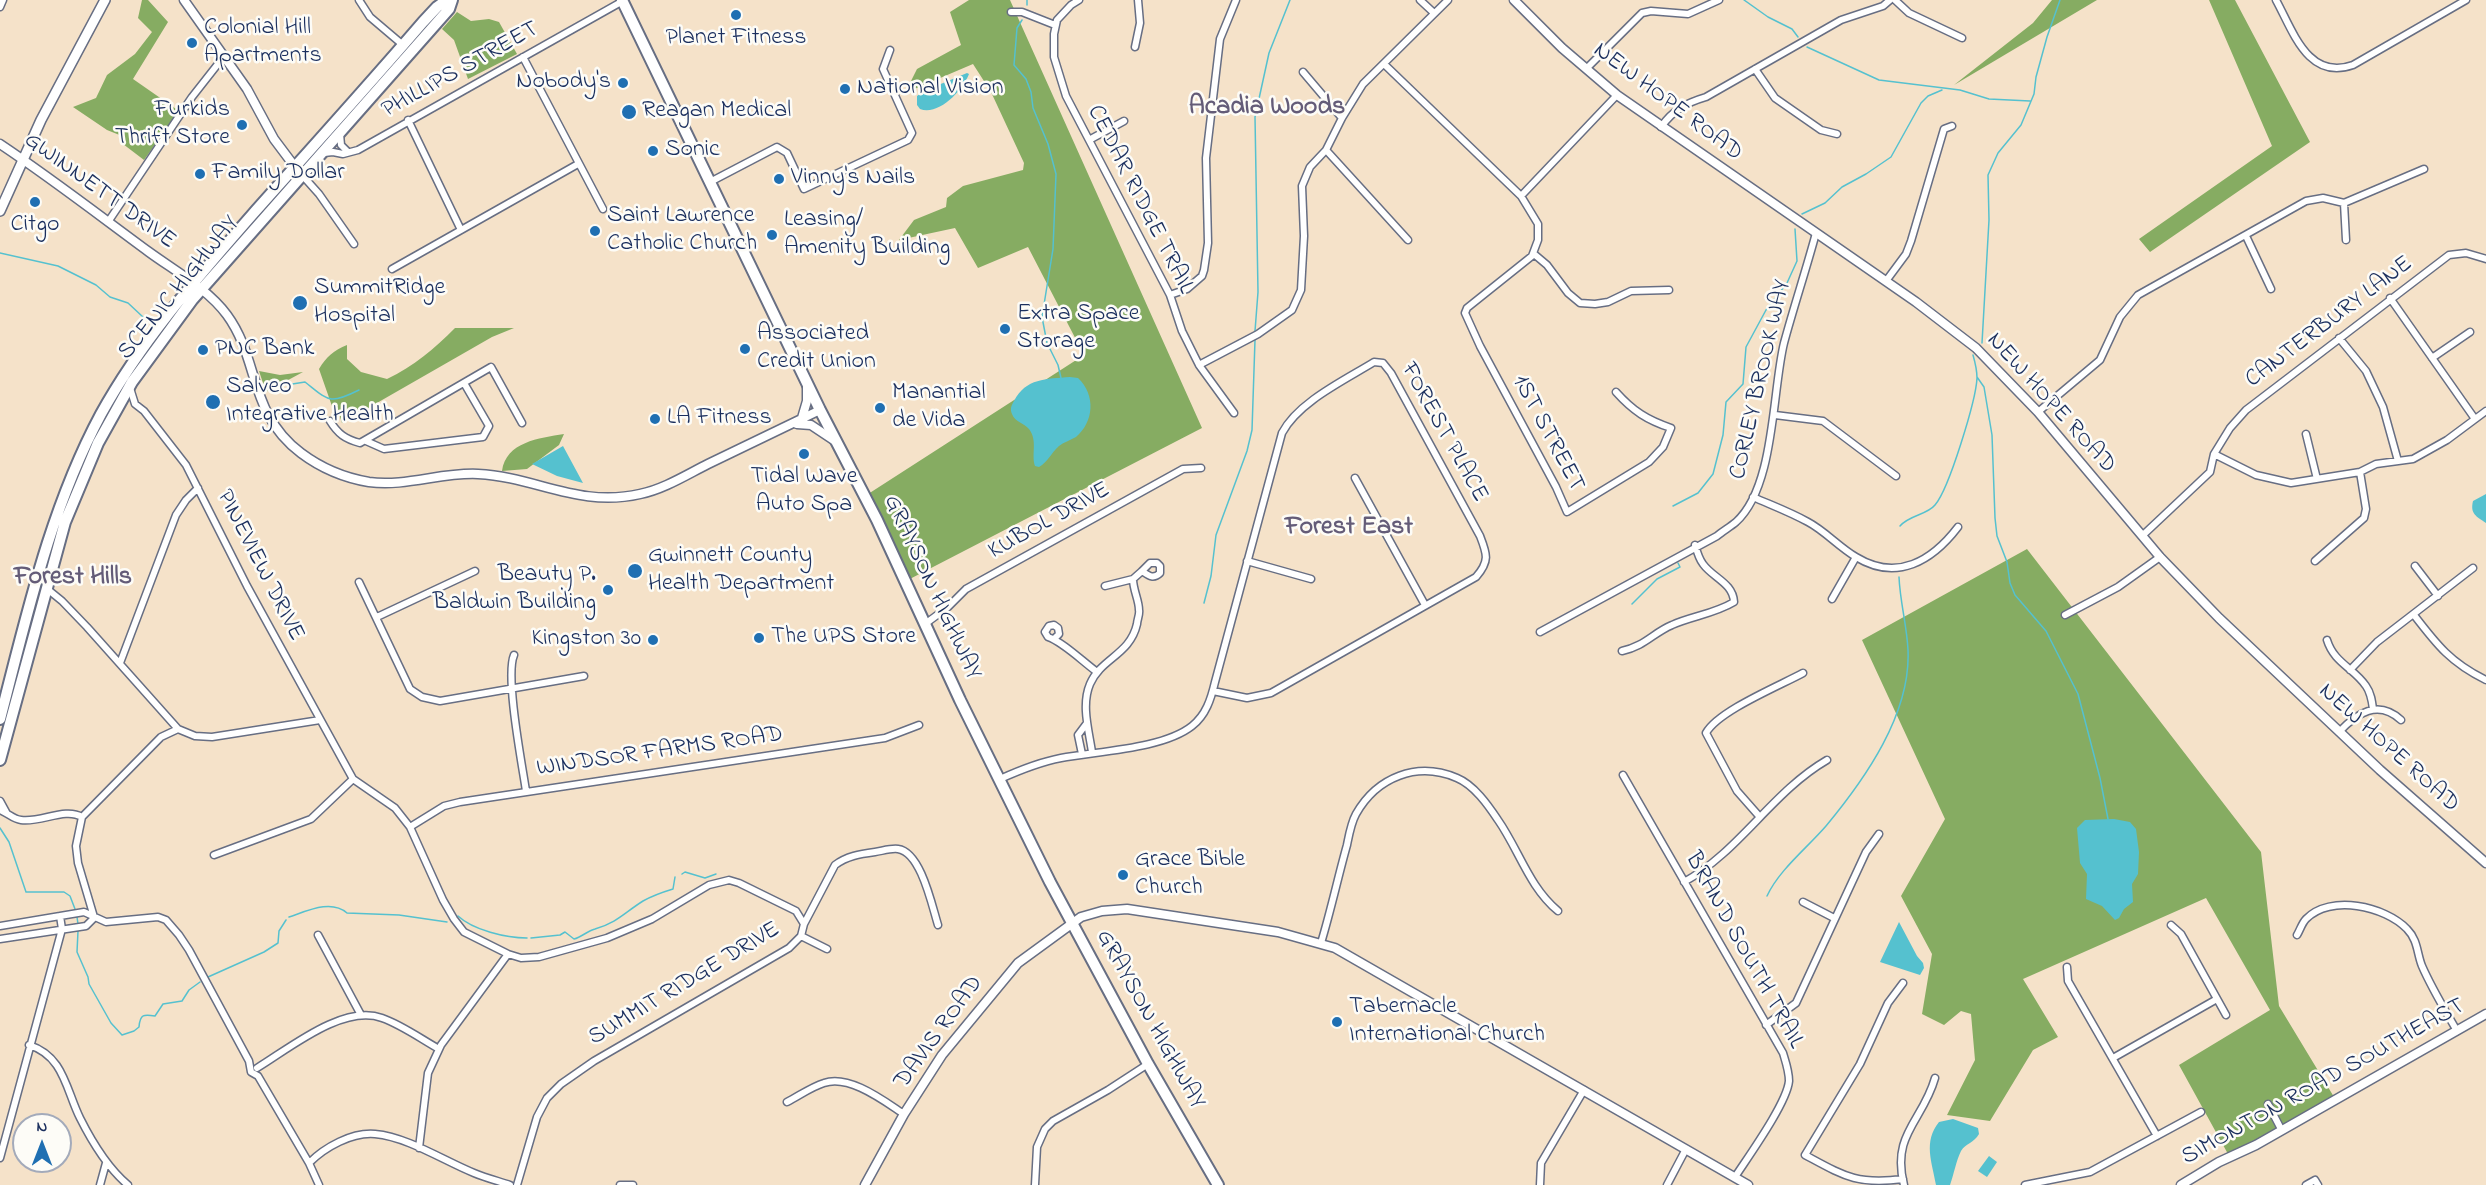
<!DOCTYPE html>
<html>
<head>
<meta charset="utf-8">
<style>
  body { margin:0 }
  #map { position:relative; width:2486px; height:1185px; overflow:hidden; background:#f5e2c9; font-family:"Indie Flower",sans-serif }
  canvas { display:block }
  .north { position:absolute; left:12px; top:1113px; width:60px; height:60px; box-sizing:border-box; background:#fdfcf7; border:2px solid #a3aaba; border-radius:50%; rotate:0deg; font-size:16px; font-weight:700; line-height:24px; text-align:center; color:#1b2f5e }
  .north::after { content:''; display:block; margin:auto; width:21px; height:27px; background:#1f6fb2; clip-path:polygon(50% 0,100% 100%,50% 72%,0 100%) }
</style>
</head>
<body>
<div id="map">
<canvas width="2486" height="1185"></canvas>
<div class="north">N</div>
</div>
<script>
const c = document.querySelector('canvas').getContext('2d');
c.lineJoin = 'round';
function fillPath(path, color) {
  c.fillStyle = color;
  c.fill(path, 'evenodd');
}
function strokePath(path, color, width, dash) {
  c.strokeStyle = color;
  c.lineWidth = width;
  c.lineCap = dash ? 'butt' : 'round';
  c.setLineDash(dash || []);
  c.stroke(path);
}
function label(font, color, halo, rows, align = 'center') {
  c.font = font + ' "Indie Flower",sans-serif';
  c.lineWidth = 5;
  c.setLineDash([]);
  c.textBaseline = 'middle';
  c.strokeStyle = halo;
  c.fillStyle = color;
  for (const [text, x, y, turn = 0] of rows) {
    c.save();
    c.translate(x, y);
    c.rotate((+turn || 0) * Math.PI / 180);
    c.textAlign = isNaN(turn) ? turn : align;
    if (halo) c.strokeText(text, 0, 0);
    c.fillText(text, 0, 0);
    c.restore();
  }
}
fillPath(new Path2D(`
  M 142,0 L 148,0 L 168,22 L 133,79 L 179,111 L 144,160 L 123,144 L 122,136 L 107,130 L 73,107 L 96,98 L 107,75 L 135,54 L 152,32 L 138,18 Z
  M 969,0 L 1010,0 L 1202,428 L 904,582 L 865,496 L 1084,355 L 1028,247 L 978,268 L 955,228 L 899,240 L 914,220 L 946,207 L 947,198 L 963,186 L 1023,170 L 1024,163 L 991,92 L 973,64 L 905,93 L 917,69 L 961,45 L 950,12 Z
  M 2052,0 L 2097,0 L 1954,85 L 2033,23 Z
  M 2209,0 L 2235,0 L 2310,142 L 2150,252 L 2139,239 L 2272,146 Z
  M 457,12 L 471,21 L 489,19 L 499,22 L 517,54 L 468,79 L 454,40 L 442,29 Z
  M 455,328 L 514,328 L 492,337 L 342,423 L 339,414 L 333,409 L 319,369 C 326,357 334,350 347,345 L 347,359 L 361,372 L 387,379 C 414,366 434,349 455,328 Z
  M 259,371 L 280,375 L 303,372 L 266,392 Z
  M 564,434 L 559,445 L 527,469 L 502,471 C 506,442 539,438 564,434 Z
  M 2027,549 L 2261,852 L 2279,1006 L 2334,1097 L 2249,1145 L 2228,1154 L 2179,1065 L 2270,1010 L 2206,898 L 2023,979 L 2058,1037 L 2033,1050 L 1990,1121 L 1947,1115 L 1975,1060 L 1971,1014 L 1961,1011 L 1944,1025 L 1922,1014 L 1932,954 L 1901,896 L 1945,819 L 1862,640 Z`), '#86ac62');
fillPath(new Path2D(`
  M 967,73 L 969,74 C 963,90 939,116 920,109 L 917,105 L 917,96 L 924,91 Z
  M 1070,377 L 1078,378 C 1096,395 1094,422 1076,437 C 1071,440 1064,442 1059,446 C 1051,453 1048,462 1039,467 L 1035,466 C 1031,454 1038,441 1029,429 C 1024,423 1015,422 1012,414 C 1010,409 1011,406 1014,401 C 1026,378 1046,379 1070,377 Z
  M 563,446 L 583,483 L 557,476 L 532,464 Z
  M 2486,494 L 2486,523 C 2476,516 2470,514 2473,501 Z
  M 2114,819 L 2130,822 L 2136,829 L 2139,852 L 2138,874 L 2132,884 L 2133,902 L 2124,909 L 2119,918 L 2115,920 L 2102,906 L 2086,899 L 2087,874 L 2080,863 L 2077,828 L 2085,820 Z
  M 1899,922 L 1917,956 L 1923,963 L 1924,968 L 1920,975 L 1880,962 Z
  M 1953,1119 L 1978,1128 L 1979,1134 C 1974,1143 1966,1143 1961,1151 C 1956,1161 1954,1174 1950,1185 L 1936,1185 C 1932,1162 1923,1142 1939,1122 Z
  M 1989,1156 L 1997,1162 L 1987,1177 L 1978,1171 Z`), '#55c1cf');
strokePath(new Path2D(`
  M 1744,0 L 1768,17 L 1792,29 L 1798,37
  M 1027,5 L 1027,0
  M 1022,20 L 1017,28 L 1014,65 L 1026,79 L 1031,92 L 1033,108 L 1048,144 L 1056,174 L 1053,249 L 1042,317 L 1047,343 L 1058,365 L 1061,378
  M 1807,47 L 1879,80 L 1960,90 L 1989,99 L 2030,101
  M 1802,214 L 1825,203 L 1842,187 L 1866,174 L 1891,157 L 1921,103 L 1928,96 L 1942,90
  M 0,253 L 58,266 L 96,285 L 110,297 L 128,303 L 143,317
  M 1255,331 L 1258,292 L 1255,117 L 1269,53 L 1290,0
  M 1982,343 L 1989,220 L 1988,175 L 1998,153 L 2021,125 L 2034,94 L 2036,77 L 2047,37 L 2060,0
  M 1977,377 L 1984,387 L 1992,435 L 1995,518 L 1997,536 L 2007,562 L 2010,583 L 2015,595 L 2046,631 L 2078,694 L 2100,778 L 2108,819
  M 267,388 L 305,382 C 329,401 329,405 359,390
  M 1673,506 L 1698,493 L 1713,474 L 1723,435 L 1726,402 L 1743,384 L 1746,347 L 1766,310 L 1787,283 L 1797,261 L 1795,229
  M 1900,526 C 1909,515 1927,515 1935,505 C 1949,489 1976,400 1977,378 C 1977,370 1975,362 1973,355
  M 1204,603 L 1211,576 L 1216,535 L 1247,451 L 1252,430 L 1255,340
  M 1632,604 L 1657,579 L 1680,567 L 1678,563
  M 0,828 L 9,842 L 26,892 L 64,892 L 70,896 L 75,909
  M 682,874 L 685,872 L 705,878 L 716,874
  M 1767,896 C 1779,870 1807,848 1826,826 C 1865,779 1911,714 1908,650 C 1907,626 1900,602 1899,577
  M 458,916 C 473,930 506,938 527,938
  M 77,917 L 78,924
  M 289,917 C 307,911 331,899 347,913 L 399,915 L 447,922
  M 78,931 L 77,952 L 88,977 L 89,984 L 111,1023 L 122,1035 L 134,1031 L 139,1027 C 140,1014 144,1014 155,1016 L 163,1004 L 182,1001 L 189,990 L 200,982
  M 531,938 L 560,935 L 565,932 L 574,939 C 582,937 587,931 595,929 C 618,922 624,913 643,901 C 652,896 663,892 673,889 L 675,877
  M 208,977 L 264,952 L 278,943 L 279,931 L 286,920`), '#55c1cf', 1.5);
const minor = new Path2D(`
  M 359,0 L 370,17 L 403,45
  M 1079,0 L 1071,5 L 1057,20 L 1054,34 L 1054,57 L 1066,96 L 1170,295 L 1182,331 L 1199,365 L 1234,413
  M 1420,0 L 1434,13
  M 1895,0 L 1909,13 L 1962,38
  M 2276,0 C 2293,31 2308,81 2353,65 L 2466,0
  M 0,7 L 3,0
  M 1011,12 L 1022,12 L 1055,25
  M 1135,47 L 1140,23 L 1138,0
  M 523,57 L 603,209
  M 1384,64 L 1521,196 L 1538,224 L 1538,240 L 1532,256 L 1467,308 L 1465,313 L 1480,346 L 1556,487 L 1567,512 L 1649,462 L 1663,447 L 1671,428 C 1647,420 1633,411 1616,392
  M 1586,69 L 1642,13 L 1651,11 L 1688,14 L 1719,0
  M 1755,69 L 1775,98 L 1821,130 L 1837,134
  M 1303,72 L 1342,118
  M 408,120 L 461,230
  M 1661,127 C 1673,110 1686,103 1706,97 L 1841,20 L 1883,6 L 1890,0
  M 340,134 L 341,145 L 348,152
  M 1089,140 L 1124,121
  M 1326,150 L 1408,240
  M 324,153 L 333,152 L 343,154 L 358,150 L 623,1
  M 302,175 L 319,194 L 354,244
  M 710,182 L 777,147 L 787,153 L 804,189 L 908,140 L 912,133 L 883,69 L 890,50
  M 1521,196 L 1617,95
  M 2344,203 L 2346,240
  M 108,222 L 192,97 L 225,55
  M 2246,236 L 2271,289
  M 1534,254 L 1547,265 L 1568,293 L 1580,303 L 1595,304 L 1608,302 L 1631,291 L 1669,290
  M 392,269 L 578,164
  M 1886,281 L 1906,254 L 1911,241 L 1944,129 L 1952,126
  M 1170,295 L 1187,289 L 1202,276 L 1204,270 L 1208,243 L 1206,158 L 1220,39 L 1236,0
  M 2390,298 L 2475,419
  M 2339,338 L 2366,371 L 2383,407 L 2398,461
  M 2432,358 L 2470,332
  M 1199,365 L 1258,334 L 1292,310 L 1301,290 L 1304,236 L 1302,186 L 1310,167 L 1326,150 L 1342,118 L 1363,84 L 1448,0
  M 130,388 L 135,404 L 144,411 L 186,465 L 247,586 L 353,779 L 395,808 L 410,827 L 443,900 L 454,919 L 464,932 L 508,954 L 521,958 L 539,957 L 607,938 L 652,919 L 709,885 L 729,880 L 739,883 L 796,911 L 804,924 L 801,936 L 789,948 L 594,1061 L 561,1084 L 547,1098 L 537,1117 L 517,1185
  M 2038,412 L 2100,360 L 2120,317 L 2138,295 L 2306,201 L 2323,198 L 2344,203 L 2424,169
  M 1775,415 L 1823,421 L 1896,476
  M 330,421 C 338,434 345,439 360,443 L 491,367 L 522,423
  M 2306,434 L 2317,479
  M 366,441 L 384,449 L 483,437 L 489,426 L 464,383
  M 2214,454 L 2256,475 L 2291,483 L 2360,472 L 2376,464 L 2413,459 L 2447,440 L 2486,411
  M 1355,478 L 1425,605
  M 1753,497 C 1771,505 1790,512 1808,522 C 1825,531 1839,547 1856,557 C 1897,582 1932,561 1958,527
  M 2142,536 L 2210,472 L 2214,454 L 2230,428 L 2246,410 L 2449,255 L 2466,253 L 2486,259
  M 1247,561 L 1311,579
  M 2315,561 L 2364,518 L 2366,509 L 2360,472
  M 1150,563 L 1157,563 L 1160,566 L 1160,573 C 1153,580 1148,575 1142,571 Z
  M 2415,566 L 2438,596
  M 359,582 L 410,689 L 422,697 L 440,701 L 584,676
  M 1105,586 L 1133,579 L 1142,571
  M 46,588 L 62,601 L 87,627 L 178,729 L 195,736 L 212,737 L 320,720
  M 1832,599 L 1856,557
  M 2065,615 L 2118,587 L 2160,557
  M 2414,615 C 2437,645 2451,663 2486,680
  M 377,617 L 475,571
  M 925,624 L 948,607 L 966,589 L 1183,469 L 1201,468
  M 1540,632 L 1717,536 C 1723,531 1730,527 1736,522 C 1775,487 1772,392 1784,343 C 1794,306 1806,270 1816,233
  M 1055,638 L 1059,634 L 1058,628 L 1054,625 L 1049,626 L 1045,632 L 1048,637 C 1063,642 1082,661 1097,672
  M 2327,640 C 2334,663 2354,668 2366,686 C 2371,693 2372,701 2373,709
  M 1622,651 C 1645,646 1653,633 1672,625 C 1692,616 1714,614 1734,602 C 1733,583 1713,578 1703,564 C 1699,559 1697,552 1695,545
  M 514,655 C 505,676 522,764 526,791
  M 120,663 L 176,515 L 186,500 L 198,488
  M 2350,670 L 2377,642 L 2473,568
  M 2339,732 C 2357,713 2378,699 2401,720
  M 1092,752 C 1089,731 1081,705 1090,684 C 1101,658 1130,655 1137,624 C 1137,620 1140,614 1139,610 C 1139,600 1133,590 1133,579
  M 1082,754 L 1078,735 L 1087,723
  M 1623,775 L 1783,1053 C 1786,1063 1789,1071 1789,1081 C 1787,1103 1748,1157 1735,1177
  M 1000,779 C 1020,770 1040,762 1061,758 C 1098,751 1163,749 1192,726 C 1206,715 1211,699 1215,682 L 1282,433 C 1298,402 1345,380 1374,362 L 1383,363 L 1391,373 L 1480,536 C 1487,554 1490,561 1476,577 L 1271,693 L 1247,698 L 1213,691
  M 0,801 L 6,812
  M 0,810 C 8,813 13,819 21,820 C 41,823 65,807 82,817
  M 1759,816 L 1737,791 L 1706,733 C 1718,711 1779,686 1803,673
  M 410,827 L 444,806 L 460,802 L 885,738 L 919,725
  M 214,855 L 311,819 L 353,779
  M 1684,882 C 1740,851 1772,792 1827,760
  M 1803,902 L 1834,918
  M 94,917 L 78,863 L 76,846 L 82,817 L 161,737 L 178,729
  M 804,924 L 835,865 C 847,856 860,854 875,852 C 882,851 891,848 898,849 C 921,852 932,906 938,925
  M 2171,925 L 2181,934 L 2226,1015
  M 0,926 L 84,912 L 106,922 L 158,917 L 166,920 L 179,935 L 189,950 L 249,1061 L 251,1072 L 258,1076 L 309,1163 L 319,1185
  M 318,935 L 361,1015
  M 2297,935 C 2300,930 2302,923 2306,919 C 2330,894 2385,906 2407,929 C 2418,940 2417,954 2422,966 C 2432,989 2445,1010 2457,1031
  M 801,936 L 827,949
  M 0,939 L 86,926 L 94,918
  M 1321,943 C 1331,910 1338,877 1347,845 C 1349,835 1351,823 1356,814 C 1377,777 1417,761 1457,778 C 1474,785 1488,805 1498,820 C 1519,850 1529,887 1558,911
  M 2067,967 L 2068,981 L 2157,1136
  M 1766,1025 L 1796,1003 L 1866,852 L 1879,834
  M 29,1045 C 64,1056 66,1090 80,1118 C 92,1142 108,1168 128,1185
  M 2113,1058 L 2217,999
  M 257,1068 C 290,1048 343,1004 382,1018 C 402,1025 421,1039 439,1049
  M 787,1102 C 799,1096 811,1087 824,1083 C 849,1074 884,1101 904,1114
  M 2268,1104 L 2281,1129
  M 419,1148 L 428,1073 L 441,1045 L 508,954
  M 0,1158 L 62,929 L 60,916
  M 309,1163 C 325,1147 352,1132 375,1134 C 408,1137 444,1161 474,1173 C 486,1178 498,1181 510,1185
  M 1903,1179 C 1857,1185 1844,1176 1805,1155 L 1860,1064 L 1888,1003 L 1903,983
  M 100,1185 L 106,1163
  M 620,1185 L 633,1185
  M 1035,1185 L 1037,1147 L 1045,1129 L 1053,1121 L 1108,1090 L 1148,1064
  M 1540,1185 L 1541,1163 L 1584,1090
  M 1667,1185 L 1686,1149
  M 1904,1185 C 1891,1134 1923,1121 1935,1078
  M 2025,1185 L 2090,1172 L 2201,1112
  M 2306,1185 L 2315,1180 L 2318,1185`);
const tertiary = new Path2D(`
  M 184,0 L 247,89 L 274,139 L 298,171
  M 1514,0 L 1562,48 L 1617,95 L 1916,302 L 1976,348 L 2038,412 L 2160,557 L 2219,618 L 2380,770 L 2486,863
  M 0,144 C 51,178 100,216 149,252 C 175,271 208,289 227,315 C 260,360 248,413 301,453 C 321,468 345,478 369,482 C 406,487 442,472 478,474 C 536,477 579,508 640,494 C 664,489 686,475 708,464 C 746,446 783,428 820,410
  M 802,418 L 807,401 L 807,384
  M 797,424 L 811,425 L 835,441
  M 865,1185 L 904,1114 L 942,1055 L 1018,963 L 1081,917 L 1102,911 L 1127,909 L 1278,932 L 1335,948 L 1748,1185
  M 2181,1185 L 2219,1162 L 2256,1145 L 2486,1014`);
const secondary = new Path2D(`
  M 0,211 L 41,120 L 105,0`);
const primary = new Path2D(`
  M 622,0 L 820,410 L 877,520 L 960,700 L 1050,882 L 1148,1064 L 1218,1185`);
const trunk = new Path2D(`
  M 0,719 C 27,615 50,509 101,414 C 142,340 197,278 252,215 C 309,151 367,87 423,22 L 437,7 L 447,0
  M 0,760 L 65,522 L 98,443 L 132,382 L 192,300 L 449,9 L 452,0`);
strokePath(minor, '#676e83', 9);
strokePath(tertiary, '#676e83', 11);
strokePath(secondary, '#676e83', 12);
strokePath(primary, '#676e83', 14);
strokePath(trunk, '#676e83', 14);
strokePath(minor, '#fff', 6);
strokePath(tertiary, '#fff', 8);
strokePath(secondary, '#fff', 9);
strokePath(primary, '#fff', 10);
strokePath(trunk, '#fff', 10);
for (const [x, y, r, color] of [
  [736,15,6,"#1f6fb2"],
  [192,43,6,"#1f6fb2"],
  [623,83,6,"#1f6fb2"],
  [845,89,6,"#1f6fb2"],
  [629,112,8,"#1f6fb2"],
  [242,125,6,"#1f6fb2"],
  [653,151,6,"#1f6fb2"],
  [200,174,6,"#1f6fb2"],
  [779,179,6,"#1f6fb2"],
  [35,202,6,"#1f6fb2"],
  [595,231,6,"#1f6fb2"],
  [772,235,6,"#1f6fb2"],
  [300,303,8,"#1f6fb2"],
  [1005,329,6,"#1f6fb2"],
  [745,349,6,"#1f6fb2"],
  [203,350,6,"#1f6fb2"],
  [213,402,8,"#1f6fb2"],
  [880,408,6,"#1f6fb2"],
  [655,419,6,"#1f6fb2"],
  [804,454,6,"#1f6fb2"],
  [635,571,8,"#1f6fb2"],
  [608,590,6,"#1f6fb2"],
  [759,638,6,"#1f6fb2"],
  [653,640,6,"#1f6fb2"],
  [1123,875,6,"#1f6fb2"],
  [1337,1022,6,"#1f6fb2"]
]) {
  const dot = new Path2D();
  dot.arc(x, y, r, 0, 2 * Math.PI);
  c.fillStyle = color;
  c.fill(dot);
  strokePath(dot, '#fdfcf7', 2);
}
label('24px', '#1b2f5e', '#fdfcf7', [
  ["Colonial Hill",204,29],
  ["Apartments",204,57],
  ["Planet Fitness",736,39,"center"],
  ["Nobody's",611,83,"right"],
  ["National Vision",857,89],
  ["Furkids",230,111,"right"],
  ["Thrift Store",230,139,"right"],
  ["Reagan Medical",642,112],
  ["Sonic",665,151],
  ["Family Dollar",212,174],
  ["Vinny's Nails",791,179],
  ["Saint Lawrence",607,217],
  ["Catholic Church",607,245],
  ["Leasing/",784,221],
  ["Amenity Building",784,249],
  ["Citgo",35,226,"center"],
  ["SummitRidge",314,289],
  ["Hospital",314,317],
  ["Extra Space",1017,315],
  ["Storage",1017,343],
  ["Associated",757,335],
  ["Credit Union",757,363],
  ["PNC Bank",215,350],
  ["Salveo",226,388],
  ["Integrative Health",226,416],
  ["Manantial",892,394],
  ["de Vida",892,422],
  ["LA Fitness",667,419],
  ["Tidal Wave",804,478,"center"],
  ["Auto Spa",804,506,"center"],
  ["Gwinnett County",648,557],
  ["Health Department",648,585],
  ["Beauty P.",596,576,"right"],
  ["Baldwin Building",596,604,"right"],
  ["The UPS Store",771,638],
  ["Kingston 30",641,640,"right"],
  ["Grace Bible",1135,861],
  ["Church",1135,889],
  ["Tabernacle",1349,1008],
  ["International Church",1349,1036]
], 'left');
label('24px', '#1b2f5e', '#fdfcf7', [
  ["PHILLIPS STREET",461,71,-29],
  ["NEW HOPE ROAD",1667,103,37],
  ["GWINNETT DRIVE",99,192,36],
  ["CEDAR RIDGE TRAIL",1139,200,63],
  ["SCENIC HIGHWAY",180,289,-51],
  ["CANTERBURY LANE",2330,323,-37],
  ["CORLEY BROOK WAY",1762,380,-77],
  ["NEW HOPE ROAD",2050,404,48],
  ["FOREST PLACE",1443,433,61],
  ["1ST STREET",1547,434,62],
  ["KUBOL DRIVE",1050,522,-29],
  ["PINEVIEW DRIVE",259,566,63],
  ["GRAYSON HIGHWAY",931,588,65],
  ["NEW HOPE ROAD",2388,749,42],
  ["WINDSOR FARMS ROAD",660,753,-8],
  ["BRAND SOUTH TRAIL",1743,951,61],
  ["SUMMIT RIDGE DRIVE",685,985,-31],
  ["GRAYSON HIGHWAY",1149,1020,61],
  ["DAVIS ROAD",940,1033,-54],
  ["SIMONTON ROAD SOUTHEAST",2324,1083,-29]
]);
label('bold 26px', '#645c78', '#fdfcf7', [
  ["Acadia Woods",1267,109],
  ["Forest East",1349,529],
  ["Forest Hills",73,579]
]);
</script>
</body>
</html>
